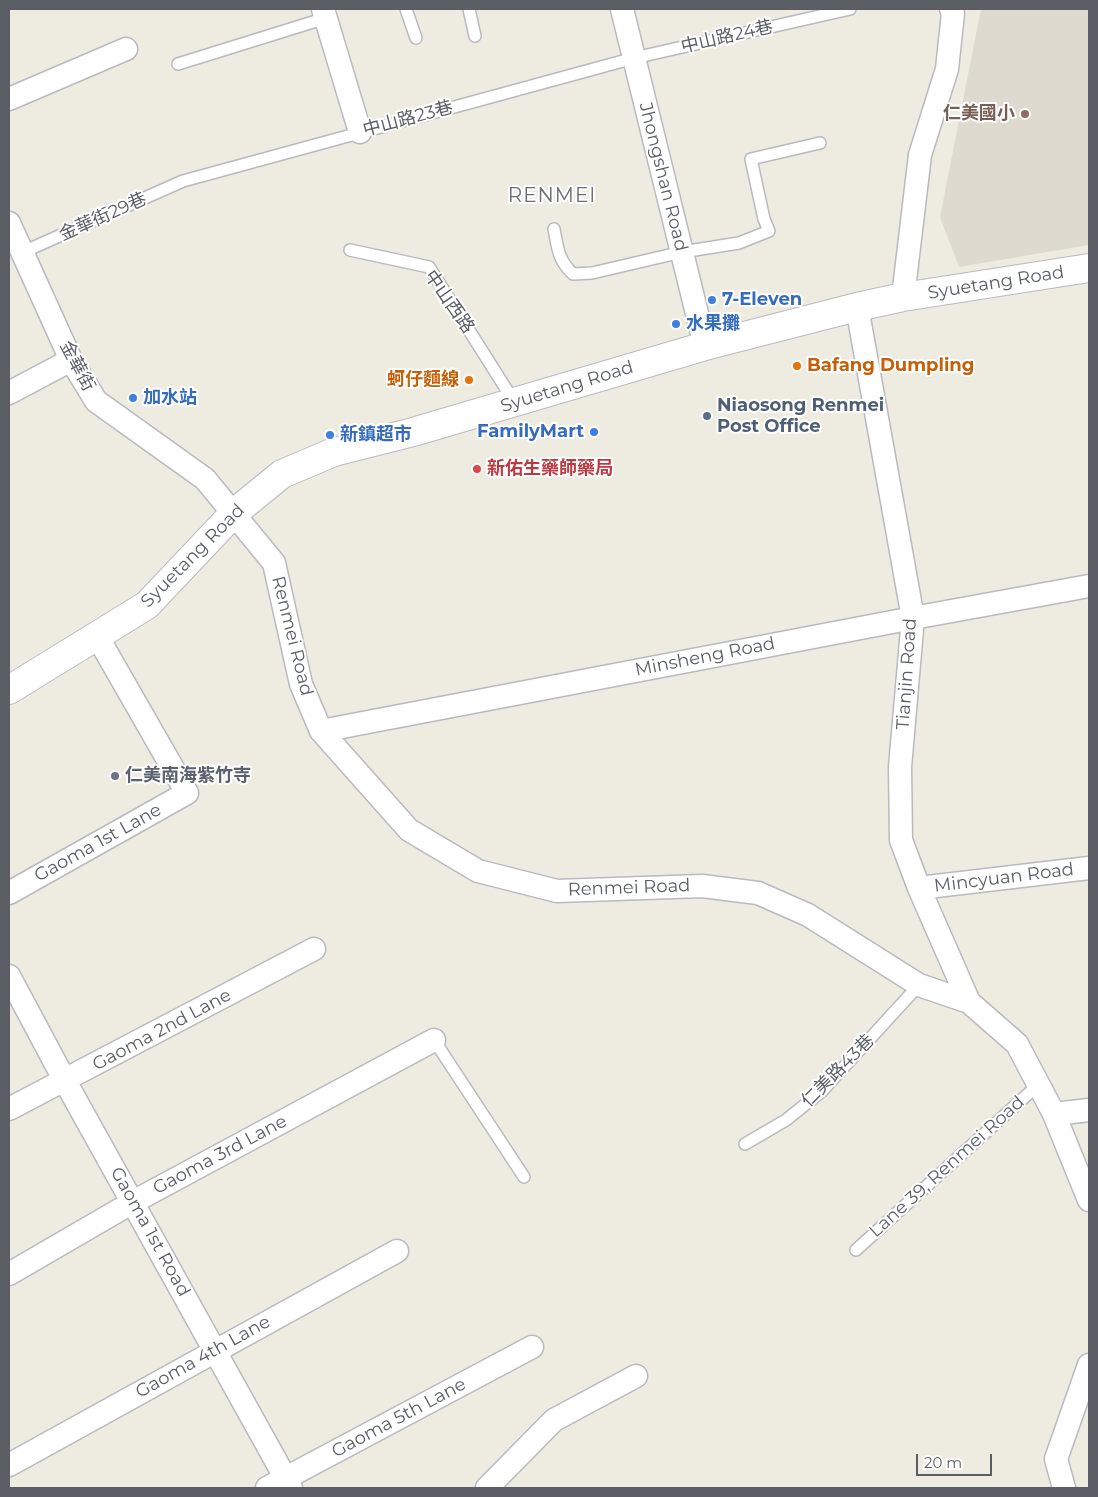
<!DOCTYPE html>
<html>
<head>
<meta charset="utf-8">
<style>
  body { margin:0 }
  #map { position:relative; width:1098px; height:1497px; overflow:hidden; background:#eeebe1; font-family:Montserrat,sans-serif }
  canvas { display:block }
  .frame { position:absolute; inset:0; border:10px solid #5a5e64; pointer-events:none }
  .scale { position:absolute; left:916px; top:1454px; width:76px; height:22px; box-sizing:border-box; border:2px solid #5a5e64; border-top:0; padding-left:6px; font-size:15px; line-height:18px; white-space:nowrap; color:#5a5e64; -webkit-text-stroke:4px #fff; paint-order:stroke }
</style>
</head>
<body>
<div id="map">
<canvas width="1098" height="1497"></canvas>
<div class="frame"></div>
<div class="scale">20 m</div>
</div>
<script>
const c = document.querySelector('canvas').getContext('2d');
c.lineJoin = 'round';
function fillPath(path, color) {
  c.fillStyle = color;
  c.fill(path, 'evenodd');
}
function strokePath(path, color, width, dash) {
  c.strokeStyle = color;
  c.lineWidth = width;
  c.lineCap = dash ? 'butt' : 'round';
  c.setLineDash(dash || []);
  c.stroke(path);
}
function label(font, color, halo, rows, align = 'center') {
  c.font = font + ' Montserrat,"Noto Sans TC",sans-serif';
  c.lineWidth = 4;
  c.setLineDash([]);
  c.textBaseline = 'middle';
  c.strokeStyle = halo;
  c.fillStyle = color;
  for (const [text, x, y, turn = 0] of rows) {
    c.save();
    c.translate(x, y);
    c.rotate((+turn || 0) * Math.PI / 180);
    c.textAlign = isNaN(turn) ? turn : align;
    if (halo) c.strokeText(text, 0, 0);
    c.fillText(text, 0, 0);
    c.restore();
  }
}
fillPath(new Path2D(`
  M 981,9 L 1089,9 L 1089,245 L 959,267 L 940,217 Z`), '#dedad0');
const lane = new Path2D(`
  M 406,9 L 416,38
  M 469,9 L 475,36
  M 178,64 L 326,18
  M 554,229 C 558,249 558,260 573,274 L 592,273 L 682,252 L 739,243 L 769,231 L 764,219 L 751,159 L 820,143
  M 350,250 L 429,267 L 515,403
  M 23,252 L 183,181 L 634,58 L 850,9
  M 434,1040 L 524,1177
  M 745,1144 L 786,1120 L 822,1091 L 919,985
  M 856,1250 L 1038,1085`);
const street = new Path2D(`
  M 323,9 L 360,132
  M 622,9 L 705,346
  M 9,99 L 126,49
  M 9,223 L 71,360 L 96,401 L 205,479 L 274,563 L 301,684 L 321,731 L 409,830 L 478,871 L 557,891 L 702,886 L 758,893 L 808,915 L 919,985 L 969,1002 L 1017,1044 L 1054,1114 L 1089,1200
  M 903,297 L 920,155 L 947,69 L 953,13 L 951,9
  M 857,307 L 913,618 L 900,767 L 901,840 L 919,888 L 969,1002
  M 9,393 L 71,360
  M 321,731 L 913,618 L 1089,586
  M 919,888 L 1089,868
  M 9,893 L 187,793 L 97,636
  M 9,976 L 65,1081 L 291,1488
  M 9,1109 L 314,949
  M 1054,1114 L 1089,1110
  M 9,1274 L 133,1202 L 434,1040
  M 9,1465 L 397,1251
  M 267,1488 L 532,1347
  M 487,1488 L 554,1420 L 636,1376
  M 1064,1488 L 1056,1459 L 1089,1365`);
const secondary = new Path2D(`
  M 9,690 L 147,605 L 234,513 L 282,474 L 334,452 L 413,432 L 705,346 L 857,307 L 903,297 L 1089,268`);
strokePath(lane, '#b7babf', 14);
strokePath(street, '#b7babf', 25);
strokePath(secondary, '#b7bbc1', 30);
strokePath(lane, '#fff', 11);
strokePath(street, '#fff', 22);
strokePath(secondary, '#fff', 28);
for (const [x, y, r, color] of [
  [1025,114,5,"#8d6e63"],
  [712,300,5,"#3f7fe0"],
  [676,324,5,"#3f7fe0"],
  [797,366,5,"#e8710a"],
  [469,380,5,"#e8710a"],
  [133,398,5,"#3f7fe0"],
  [707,416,5,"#5c6f8a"],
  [594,432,5,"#3f7fe0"],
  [330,435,5,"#3f7fe0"],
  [477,469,5,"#e0444e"],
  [115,776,5,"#6b7280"]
]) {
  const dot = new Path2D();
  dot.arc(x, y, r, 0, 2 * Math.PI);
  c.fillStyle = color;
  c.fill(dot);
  strokePath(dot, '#fff', 2);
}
label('18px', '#5a5e64', '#fff', [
  ["中山路24巷",727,37,-13],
  ["中山路23巷",408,119,-15],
  ["Jhongshan Road",663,177,76],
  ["金華街29巷",103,217,-24],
  ["Syuetang Road",996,283,-9],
  ["中山西路",449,302,55],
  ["金華街",77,366,62],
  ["Syuetang Road",567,387,-17],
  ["Syuetang Road",193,556,-45],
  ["Renmei Road",292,636,76],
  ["Minsheng Road",705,657,-11],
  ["Tianjin Road",907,674,-86],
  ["Gaoma 1st Lane",98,843,-29],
  ["Mincyuan Road",1004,878,-7],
  ["Renmei Road",629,888,-2],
  ["Gaoma 2nd Lane",162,1030,-28],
  ["仁美路43巷",838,1071,-45],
  ["Gaoma 3rd Lane",220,1155,-28],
  ["Lane 39, Renmei Road",947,1167,-42],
  ["Gaoma 1st Road",150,1232,61],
  ["Gaoma 4th Lane",203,1357,-29],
  ["Gaoma 5th Lane",399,1418,-28]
]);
label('bold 18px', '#785e54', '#fff', [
  ["仁美國小",1015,114]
], 'right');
label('bold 18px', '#366cbe', '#fff', [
  ["7-Eleven",722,300],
  ["水果攤",686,324],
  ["加水站",143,398],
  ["FamilyMart",584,432,"right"],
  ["新鎮超市",340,435]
], 'left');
label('bold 18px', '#c56008', '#fff', [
  ["Bafang Dumpling",807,366],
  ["蚵仔麵線",459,380,"right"]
], 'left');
label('bold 18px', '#4e5e75', '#fff', [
  ["Niaosong Renmei",717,406],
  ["Post Office",717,427]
], 'left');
label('bold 18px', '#be3a42', '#fff', [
  ["新佑生藥師藥局",487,469]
], 'left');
label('bold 18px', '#5b616d', '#fff', [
  ["仁美南海紫竹寺",125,776]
], 'left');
c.letterSpacing = '1px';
label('20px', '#6b7076', '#fff', [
  ["RENMEI",552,196]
]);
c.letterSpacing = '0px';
</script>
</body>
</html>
